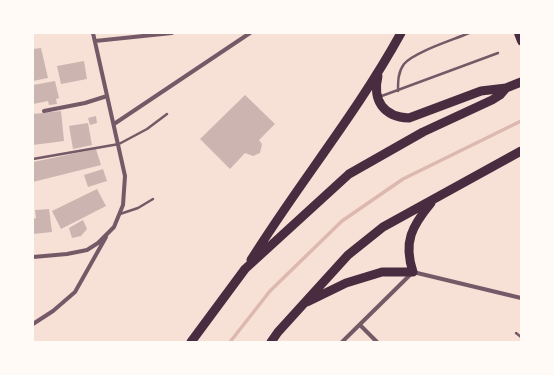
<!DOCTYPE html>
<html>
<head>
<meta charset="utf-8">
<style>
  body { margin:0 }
  #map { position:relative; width:554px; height:375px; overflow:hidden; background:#f7e1d7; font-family:Commissioner,sans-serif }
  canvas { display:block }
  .frame { position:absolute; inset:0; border:34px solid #fffaf5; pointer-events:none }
</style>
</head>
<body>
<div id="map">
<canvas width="554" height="375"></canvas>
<div class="frame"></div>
</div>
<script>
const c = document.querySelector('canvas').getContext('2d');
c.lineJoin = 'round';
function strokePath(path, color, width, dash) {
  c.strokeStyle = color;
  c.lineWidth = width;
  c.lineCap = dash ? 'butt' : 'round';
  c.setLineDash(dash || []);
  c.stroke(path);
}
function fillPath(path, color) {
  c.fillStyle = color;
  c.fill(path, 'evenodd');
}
strokePath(new Path2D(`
  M 230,342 L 270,291 L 342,221 L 403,179 L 521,121`), '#dcb8b0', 3.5);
fillPath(new Path2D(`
  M 41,48 L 48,78 L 33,81 L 33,49 Z
  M 84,61 L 87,79 L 61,84 L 57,66 Z
  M 55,81 L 59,98 L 56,99 L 57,104 L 49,105 L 48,101 L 33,104 L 33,85 Z
  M 245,95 L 275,124 L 259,140 L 262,144 L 260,153 L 253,156 L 245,153 L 230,169 L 200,139 Z
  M 61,111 L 64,141 L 33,145 L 33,114 Z
  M 96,116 L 97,123 L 90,125 L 88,118 Z
  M 88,123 L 92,145 L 73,149 L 69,126 Z
  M 96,149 L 101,165 L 33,182 L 33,162 Z
  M 103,169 L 107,181 L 88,187 L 84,175 Z
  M 97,189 L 106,206 L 61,229 L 52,211 Z
  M 49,209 L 52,232 L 33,234 L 33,219 L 36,218 L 35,210 Z
  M 83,220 L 87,229 L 81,236 L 72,238 L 69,228 Z`), '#ccb4b1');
strokePath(new Path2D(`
  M 398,91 C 398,81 398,72 404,64 C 414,52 453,40 469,33
  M 379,97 L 498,53
  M 33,159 L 119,144 L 147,129 L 167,114
  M 120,214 L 138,208 L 153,199
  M 516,333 L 521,337`), '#755966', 2.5);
strokePath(new Path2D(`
  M 95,41 L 172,33
  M 44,111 L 85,103 L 107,96
  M 114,124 L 250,33
  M 33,257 L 67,254 L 87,250 L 98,243 L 114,227 L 123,205 L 125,176 L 93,33
  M 33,324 L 53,311 L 75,292 L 106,237
  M 360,325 L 377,342
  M 342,342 L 413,272 L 521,298`), '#755966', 4);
strokePath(new Path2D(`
  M 518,33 L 521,41`), '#4a2c40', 8);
strokePath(new Path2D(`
  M 378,76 C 372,101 384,117 409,118 L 481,91 L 506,88
  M 251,260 C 299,183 357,113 401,33
  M 307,302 L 346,283 L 382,272 L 413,272 C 403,242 412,226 431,203
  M 191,342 L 245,269 L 349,174 L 423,132 L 492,100 L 500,95 L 506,88 L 521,82
  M 271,342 L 278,332 L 348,255 L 383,227 L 521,151`), '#4a2c40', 9);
</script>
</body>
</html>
